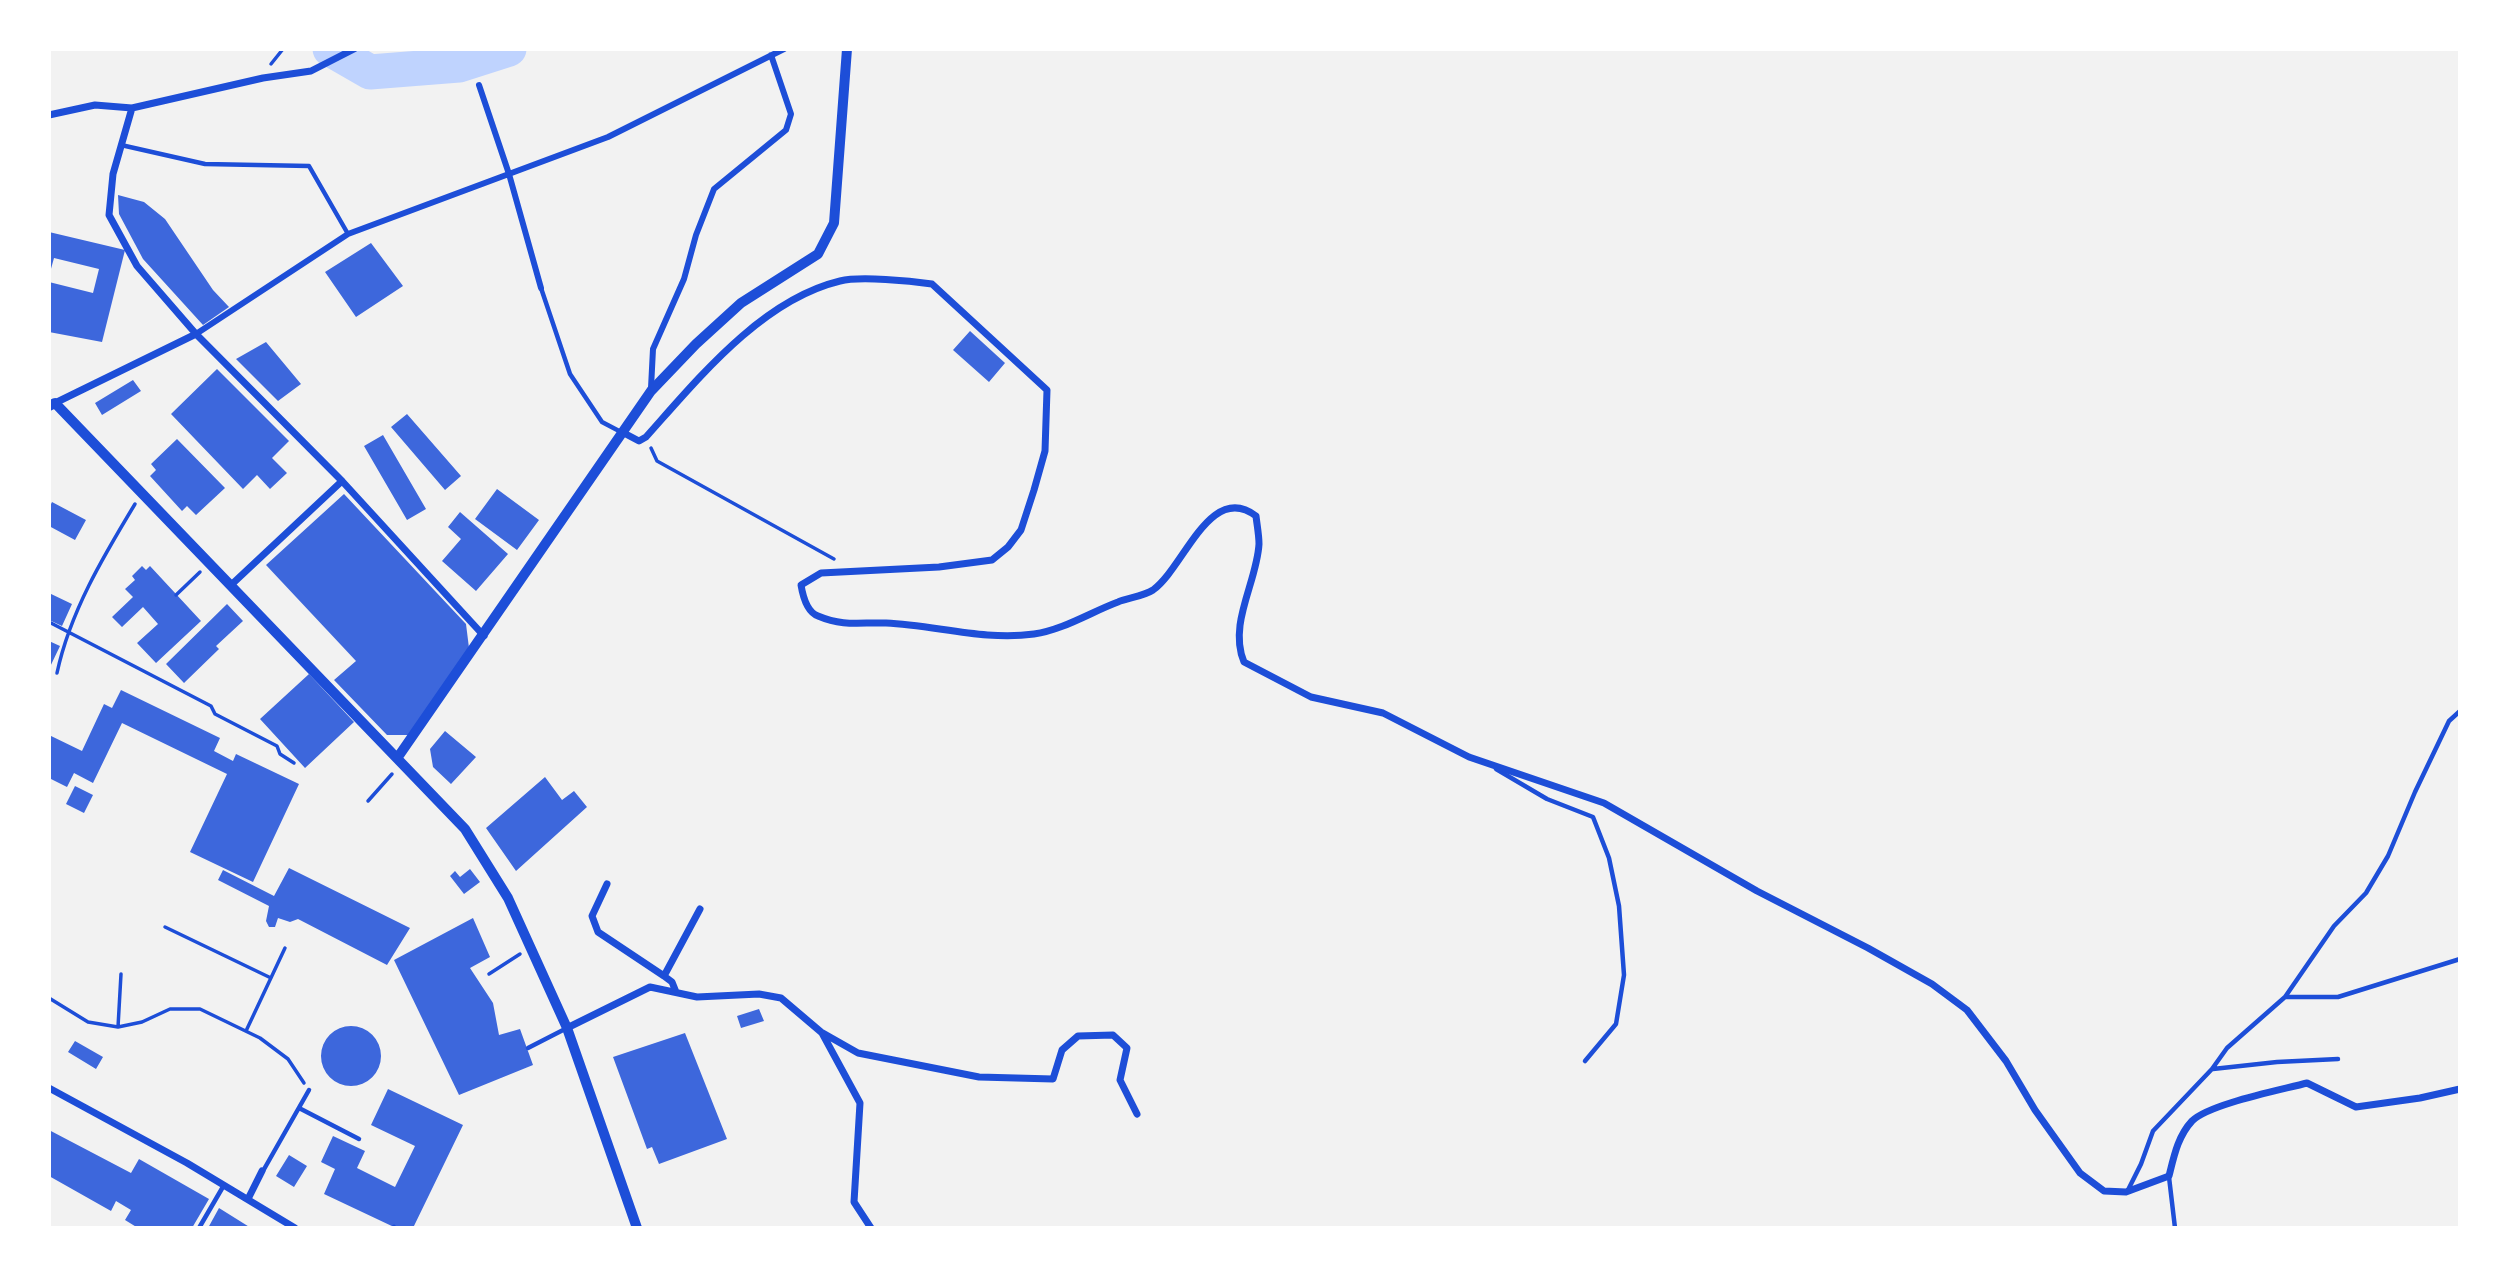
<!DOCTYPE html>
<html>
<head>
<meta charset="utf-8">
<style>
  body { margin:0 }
  #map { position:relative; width:2509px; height:1277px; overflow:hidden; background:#f2f2f2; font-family:"Source Sans 3",sans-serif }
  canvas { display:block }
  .frame { position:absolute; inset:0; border:51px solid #fff; pointer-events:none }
</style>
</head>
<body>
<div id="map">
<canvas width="2509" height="1277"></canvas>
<div class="frame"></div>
</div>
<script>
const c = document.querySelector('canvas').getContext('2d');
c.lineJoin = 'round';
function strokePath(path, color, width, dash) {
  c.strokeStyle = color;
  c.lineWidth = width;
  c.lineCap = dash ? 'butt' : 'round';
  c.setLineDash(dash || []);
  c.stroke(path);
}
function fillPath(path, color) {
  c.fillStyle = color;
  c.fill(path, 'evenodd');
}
strokePath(new Path2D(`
  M 330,49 L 370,72 L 459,65 L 509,49`), '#bfd3fe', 35);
fillPath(new Path2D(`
  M 118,195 L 144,202 L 165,219 L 213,290 L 229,307 L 203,325 L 143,259 L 119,214 Z
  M 49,232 L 125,250 L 102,342 L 49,332 L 49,282 L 93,293 L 99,269 L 54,258 L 49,276 Z
  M 371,243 L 403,286 L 356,317 L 325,272 Z
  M 970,331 L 1005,363 L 989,382 L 953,350 Z
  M 266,342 L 301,384 L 278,401 L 236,359 Z
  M 217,369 L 289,441 L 272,458 L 287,473 L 270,489 L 257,475 L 243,489 L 171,414 Z
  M 133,380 L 141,391 L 102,415 L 95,403 Z
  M 407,414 L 461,476 L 445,490 L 391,427 Z
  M 383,435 L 426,509 L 407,520 L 364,446 Z
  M 177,439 L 225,488 L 196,515 L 187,506 L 182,511 L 150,476 L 156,470 L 151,464 Z
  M 497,489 L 539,520 L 517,550 L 475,519 Z
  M 344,494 L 466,624 L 469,648 L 409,735 L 387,735 L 334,680 L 356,661 L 266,565 Z
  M 52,502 L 86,520 L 75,540 L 49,526 L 49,508 Z
  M 460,512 L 508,554 L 476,591 L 442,561 L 461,539 L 448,527 Z
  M 142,566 L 146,570 L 150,566 L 201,621 L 156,663 L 137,643 L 158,624 L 143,607 L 122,627 L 112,617 L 133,597 L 125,589 L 135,580 L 132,576 Z
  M 49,593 L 72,604 L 62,626 L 49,620 Z
  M 227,604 L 243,621 L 216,646 L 219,649 L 184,683 L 166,664 Z
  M 49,641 L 60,646 L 49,669 Z
  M 309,674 L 354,722 L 305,768 L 260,719 Z
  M 121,690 L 220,738 L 214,751 L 233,761 L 236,754 L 299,784 L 253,882 L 190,852 L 227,774 L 122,723 L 93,783 L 74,773 L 67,787 L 49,778 L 49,735 L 82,751 L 104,704 L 112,708 Z
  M 445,731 L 476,757 L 451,784 L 433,767 L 430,749 Z
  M 545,777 L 562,800 L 574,791 L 587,807 L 516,871 L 486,828 Z
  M 75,786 L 93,795 L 84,813 L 66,804 Z
  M 289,868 L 410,928 L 387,965 L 298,919 L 290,922 L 278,918 L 275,927 L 269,927 L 266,921 L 269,906 L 218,880 L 223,870 L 274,896 Z
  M 470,869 L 480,882 L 464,894 L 450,876 L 455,871 L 460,877 Z
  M 473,918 L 490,957 L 470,968 L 493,1003 L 499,1035 L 520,1029 L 533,1065 L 459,1095 L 394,960 Z
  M 759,1009 L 764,1021 L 741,1028 L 737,1016 Z
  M321 1056a30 30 0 1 1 60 0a30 30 0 1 1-60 0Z
  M 685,1033 L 727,1139 L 659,1164 L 652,1147 L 647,1149 L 613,1057 Z
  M 75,1041 L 103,1057 L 96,1069 L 68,1052 Z
  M 388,1089 L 463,1125 L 413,1228 L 396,1228 L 324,1194 L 335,1169 L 321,1162 L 333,1136 L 365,1151 L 357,1168 L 395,1187 L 415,1146 L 371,1125 Z
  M 49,1130 L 131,1173 L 139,1159 L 209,1199 L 192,1228 L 138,1228 L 125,1220 L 131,1210 L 116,1201 L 111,1211 L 49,1176 Z
  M 289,1155 L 307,1166 L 294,1187 L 276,1176 Z
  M 219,1208 L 251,1228 L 208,1228 Z`), '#3d67dc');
strokePath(new Path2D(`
  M 271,64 L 283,49
  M 651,448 L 657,461 L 834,559
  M 176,595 L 200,572
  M 49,622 L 211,706 L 215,714 L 277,746 L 280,754 L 294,763
  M 57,673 C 70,612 103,557 135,504
  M 368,801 L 392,774
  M 165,927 L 271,978
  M 489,974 L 520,954
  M 49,998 L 88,1022 L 118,1027 L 142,1022 L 170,1009 L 200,1009 L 260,1038 L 288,1059 L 304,1083
  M 118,1027 L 121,974
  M 246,1031 L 285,948`), '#1d4ed8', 3.5);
strokePath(new Path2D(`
  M 121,145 L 205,164 L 309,166 L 348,234
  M 541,288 L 570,374 L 602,422 L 621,432
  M 1496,769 L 1547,799 L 1593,817 L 1609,858 L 1619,906 L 1624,975 L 1616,1024 L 1585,1061
  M 2285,997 L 2334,926 L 2366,893 L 2388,856 L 2415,792 L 2449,721 L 2460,711
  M 528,1048 L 567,1028
  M 2213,1069 L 2277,1062 L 2338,1059
  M 299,1108 L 359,1139
  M 263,1171 L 309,1090
  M 2169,1177 L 2175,1228
  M 2127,1192 L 2141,1164 L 2153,1131 L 2212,1069 L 2227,1048 L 2285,997 L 2338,997 L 2460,959
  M 199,1228 L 224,1185
  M 393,1228 L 394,1227`), '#1d4ed8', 4.5);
strokePath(new Path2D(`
  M 479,85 L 509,174 L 541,288
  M 196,334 L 348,234 L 608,137 L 784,49
  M 651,388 L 653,349 L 684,279 L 696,235 L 714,189 L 786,130 L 791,114 L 771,55`), '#1d4ed8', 6);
strokePath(new Path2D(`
  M 132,108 L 113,174 L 109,215 L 137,266 L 196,334 L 342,481 L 484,636
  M 49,115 L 95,105 L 132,108 L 263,78 L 311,71 L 354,49
  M 55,403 L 196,334
  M 622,432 L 639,441 L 646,437 C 698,379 761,300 840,281 C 860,276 911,281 932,284 L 1047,390 L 1045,451 L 1034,490 L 1021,530 L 1008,547 L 992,560 L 939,567 L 821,573 L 801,585 C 803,597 807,612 818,616 C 844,627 861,622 886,623 C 935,625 984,641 1034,634 C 1063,630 1091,612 1118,602 C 1128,598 1144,596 1153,590 C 1184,568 1210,481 1256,516 C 1257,525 1259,535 1259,544 C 1257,582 1228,624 1244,662 L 1311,697 L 1383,713 L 1469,757 L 1604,803 L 1757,891 L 1868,948 L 1932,984 L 1967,1010 L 2006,1061 L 2035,1110 L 2080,1173 L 2104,1191 L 2126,1192 L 2169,1176 C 2174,1156 2178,1136 2192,1121 C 2209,1104 2281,1090 2307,1083 L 2356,1107 L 2420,1098 L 2460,1089
  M 230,586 L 342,481
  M 607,884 L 592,916 L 598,932 L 664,976 L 672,982 L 676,992
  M 664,976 L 700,909
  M 567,1028 L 650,987 L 697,997 L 759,994 L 781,998 L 821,1032 L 858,1053 L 979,1077 L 1053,1079 L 1062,1050 L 1078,1036 L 1113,1035 L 1127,1048 L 1120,1080 L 1137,1114
  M 822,1033 L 860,1103 L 854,1202 L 871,1228
  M 49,1088 L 187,1163 L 295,1228
  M 248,1199 L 262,1171`), '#1d4ed8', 7);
strokePath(new Path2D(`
  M 49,406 L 55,403 L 465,829 L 508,898 L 567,1028 L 637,1228
  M 398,757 L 651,391 L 696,344 L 741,303 L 818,254 L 834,223 L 847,49`), '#1d4ed8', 10);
</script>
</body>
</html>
